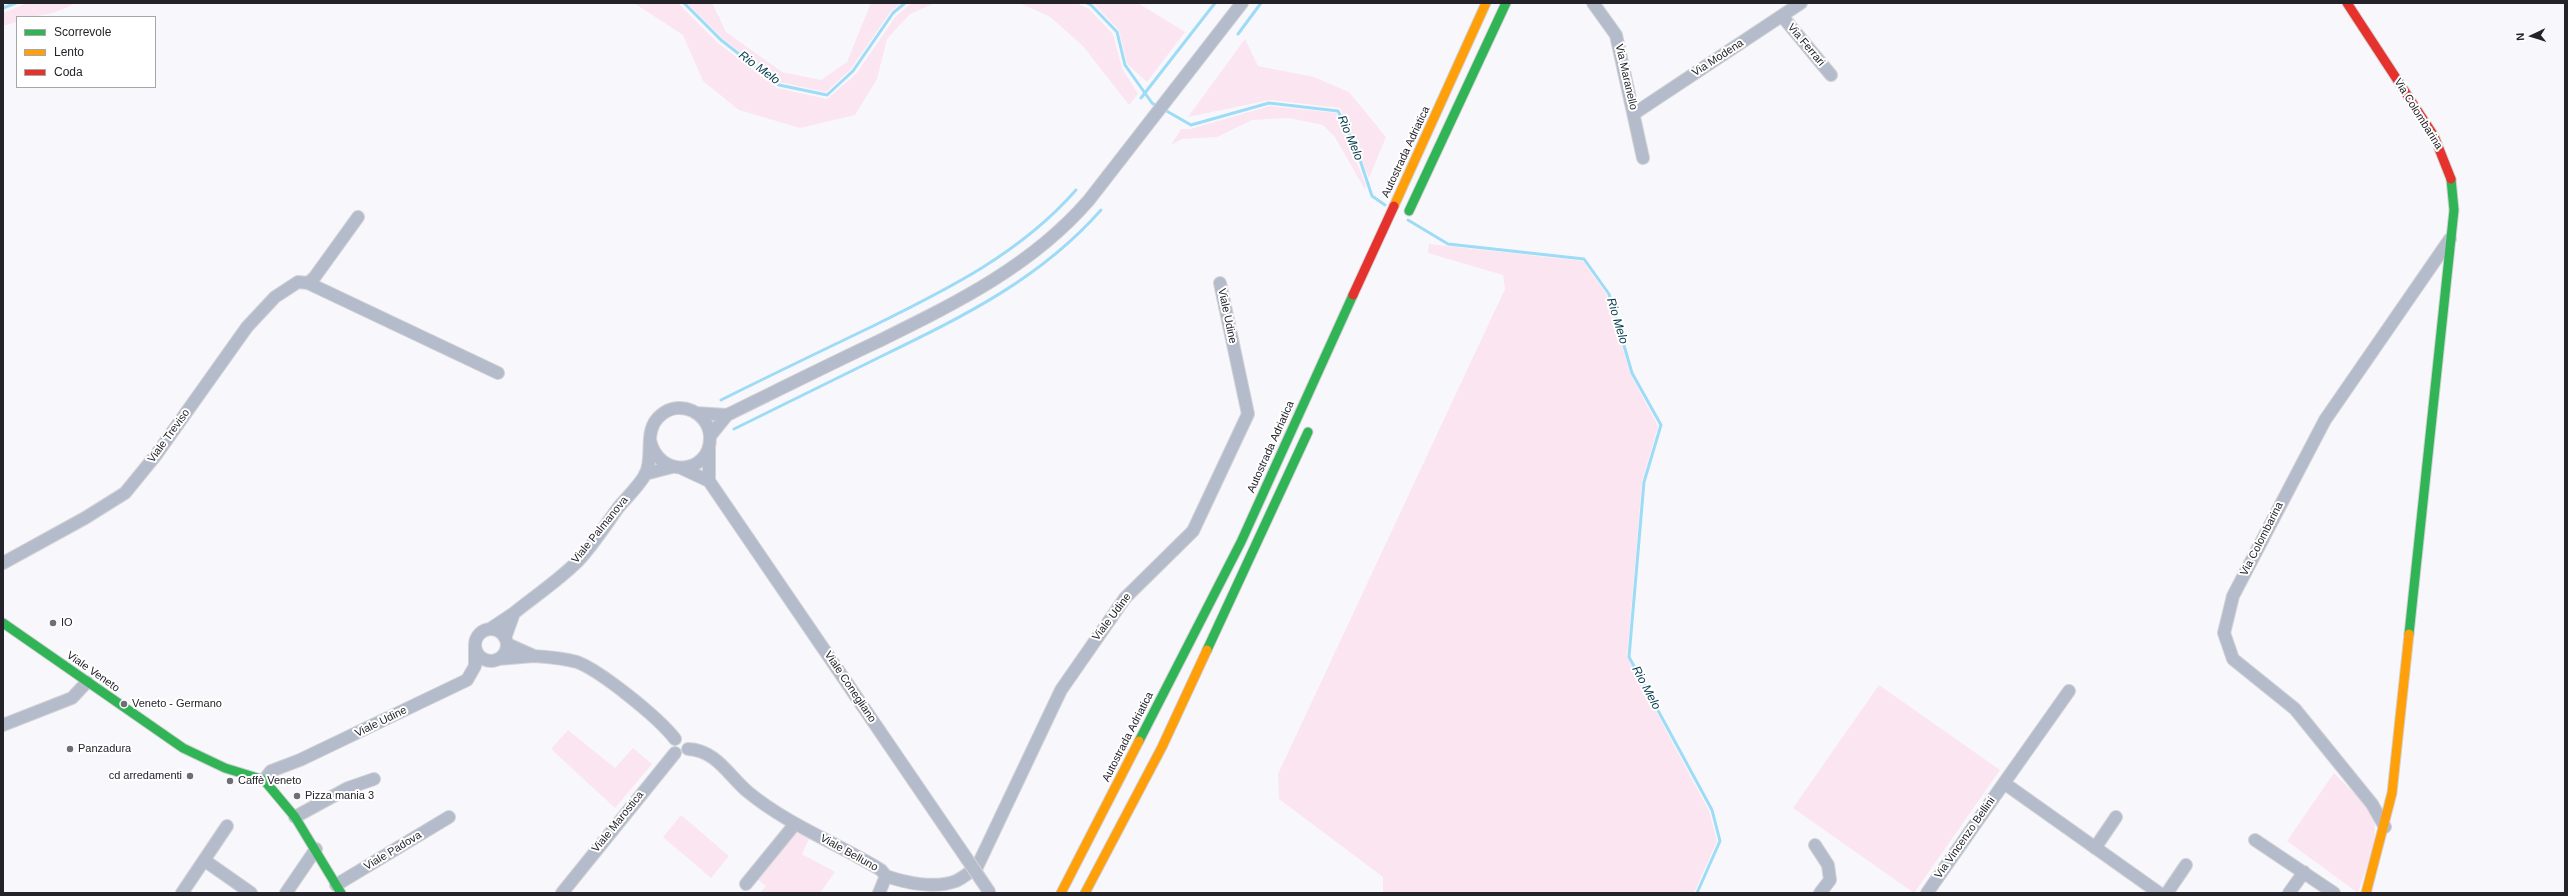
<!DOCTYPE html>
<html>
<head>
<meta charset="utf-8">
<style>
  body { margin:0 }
  #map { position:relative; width:2568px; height:896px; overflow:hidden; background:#f8f8fc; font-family:Helvetica,sans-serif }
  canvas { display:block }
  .frame { position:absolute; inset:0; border:4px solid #24232a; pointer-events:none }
  .legend { position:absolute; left:16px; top:16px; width:140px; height:72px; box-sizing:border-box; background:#fff; border:1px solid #a7a7aa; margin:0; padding:5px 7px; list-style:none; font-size:12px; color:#24232a }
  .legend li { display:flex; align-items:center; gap:8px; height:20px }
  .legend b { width:20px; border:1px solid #a7a7aa }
  .north { position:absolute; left:2512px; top:16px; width:40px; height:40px; -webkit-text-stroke:3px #fff; paint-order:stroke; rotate:266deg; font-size:11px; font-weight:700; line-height:16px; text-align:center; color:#24232a }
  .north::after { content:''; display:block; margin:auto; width:14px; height:18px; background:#24232a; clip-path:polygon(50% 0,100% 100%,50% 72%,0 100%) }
</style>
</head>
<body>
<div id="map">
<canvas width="2568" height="896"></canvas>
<div class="frame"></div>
<ul class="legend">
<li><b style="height:5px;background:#30b455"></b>Scorrevole</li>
<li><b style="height:5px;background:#ff9f0a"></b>Lento</li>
<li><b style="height:5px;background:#e5322d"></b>Coda</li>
</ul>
<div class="north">N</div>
</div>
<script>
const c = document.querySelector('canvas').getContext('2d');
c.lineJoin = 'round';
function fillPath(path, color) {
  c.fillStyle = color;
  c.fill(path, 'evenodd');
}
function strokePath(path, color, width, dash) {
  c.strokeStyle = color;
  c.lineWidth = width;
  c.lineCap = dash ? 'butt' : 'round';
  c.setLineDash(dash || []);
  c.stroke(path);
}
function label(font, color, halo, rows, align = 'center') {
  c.font = font + ' Helvetica,sans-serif';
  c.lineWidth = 4;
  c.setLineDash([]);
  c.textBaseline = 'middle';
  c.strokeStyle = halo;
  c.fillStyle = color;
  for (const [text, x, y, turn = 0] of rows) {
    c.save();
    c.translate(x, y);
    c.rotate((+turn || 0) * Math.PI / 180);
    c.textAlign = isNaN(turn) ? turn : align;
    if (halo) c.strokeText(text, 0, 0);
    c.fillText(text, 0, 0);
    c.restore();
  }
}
fillPath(new Path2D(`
  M 27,3 L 76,3 C 56,14 39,17 17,17 L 17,22 L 3,26 L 3,13 Z
  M 634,3 L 678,3 L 718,43 L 777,88 L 827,99 L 856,74 L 896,16 L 912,3 L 935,3 L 910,14 L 887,39 L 877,79 L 855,115 L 800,128 L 739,110 L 703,81 L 683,35 Z
  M 687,3 L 712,3 L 726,32 L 782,72 L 821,80 L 847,62 L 871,3 L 901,3 L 891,11 L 851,69 L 826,92 L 779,82 L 722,38 Z
  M 1019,3 L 1076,3 L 1089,9 L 1113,34 L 1122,68 L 1138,94 L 1129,105 L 1083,46 L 1049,16 Z
  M 1093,3 L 1138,3 L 1185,32 L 1147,82 L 1127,64 L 1119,30 Z
  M 1245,39 L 1258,66 L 1314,77 L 1349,92 L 1386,137 L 1369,178 L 1340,108 L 1270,100 L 1188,117 Z
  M 1270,106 L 1336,113 L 1366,185 L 1365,190 L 1335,137 L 1323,125 L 1289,118 L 1252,120 L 1217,137 L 1182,139 L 1171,145 L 1181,129 L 1190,129 Z
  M 1429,244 L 1583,261 L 1607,295 L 1630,373 L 1658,426 L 1642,482 L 1627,657 L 1709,811 L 1717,841 L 1694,893 L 1383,893 L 1383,877 L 1279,799 L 1278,774 L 1505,289 L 1503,275 L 1428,253 Z
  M 1879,685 L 2000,770 L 1914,893 L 1793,808 Z
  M 568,730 L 615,768 L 633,748 L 652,764 L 615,808 L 551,749 Z
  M 2334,773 C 2345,785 2359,796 2369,809 C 2385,831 2364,870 2358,893 L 2287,841 Z
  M 681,815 L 729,856 L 711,878 L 663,837 Z
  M 797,833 L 809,839 L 802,854 L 835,872 L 820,893 L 760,893 L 766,886 L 757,879 L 791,835 Z`), '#fbe5f0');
strokePath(new Path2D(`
  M 684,3 L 721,40 L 779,85 L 827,95 L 853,71 L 893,13 L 905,3
  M 1087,3 L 1091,5 L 1117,32 L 1125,65 L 1152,103 L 1158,107
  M 3,8 L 16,3
  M 1238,34 L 1261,3
  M 1141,98 L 1215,3
  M 1163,109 L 1191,125 L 1269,103 L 1338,111 L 1355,145 L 1372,196 L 1385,205
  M 1408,220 L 1448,244 L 1584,259 L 1609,294 L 1632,373 L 1661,425 L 1644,482 L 1629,657 L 1712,810 L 1720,841 L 1697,893
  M 721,400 C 771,375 821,351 871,327 C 946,290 1020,254 1076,190
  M 734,429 C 784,404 835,379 886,354 C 966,315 1041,278 1101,210`), '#9edbf6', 3);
const street = new Path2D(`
  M 1593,3 L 1616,35 L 1643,158
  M 1782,16 L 1831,75
  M 1635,113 L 1801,3
  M 308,283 L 314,278 L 358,217
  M 696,413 L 727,415
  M 710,436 L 727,415 C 778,390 828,365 879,341 C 956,303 1032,266 1089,200 L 1242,3
  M 681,468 L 709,481 L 967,859
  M 645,474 L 672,467
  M 709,481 L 709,447
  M 3,563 L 85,518 L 125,493 L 156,455 L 247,327 L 275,297 L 298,282 L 308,283 L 498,373
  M 514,613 C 535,596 559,580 578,561 C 593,545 605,526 618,508 C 627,497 638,487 645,475 C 655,457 642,430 661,415 C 679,399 709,412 710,437 C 711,475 658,479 650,440
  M 490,629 L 514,613 L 505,638
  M475 645a16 16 0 1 1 32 0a16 16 0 1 1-32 0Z
  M 534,656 C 549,657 563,658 577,662 C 601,671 659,718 675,739
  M 498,659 L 534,656 L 507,644
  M 3,725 L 72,698 L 87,682
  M 688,749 C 716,750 729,776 748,792 C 788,825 837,843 881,870 L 886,876 L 879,893
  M 264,780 L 271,771 L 300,760 L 467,680 L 475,666 L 475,646
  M 2004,783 L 2069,691
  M 295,817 L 348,788 L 374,779
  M 2385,827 L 2372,804 L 2295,709 L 2233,659 L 2224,633 L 2233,596 L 2325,420 L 2450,239
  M 2255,840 L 2334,893
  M 1815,845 L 1828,865 L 1830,880 L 1820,893
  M 2095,848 L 2116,817
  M 204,860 L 251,893
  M 886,876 C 906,883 935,889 956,881 C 963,878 971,871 977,867 L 1061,690 L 1125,598 L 1193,531 L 1248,414 L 1220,283
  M 746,884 L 795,824
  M 336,885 L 449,817
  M 182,893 L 227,826
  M 286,893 L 316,849
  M 562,893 L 675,753
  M 1927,893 L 2004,783 L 2159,893
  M 2167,893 L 2186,865
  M 2289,893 L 2304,872`);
const fast = new Path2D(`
  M 1409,211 L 1506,3
  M 3,623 L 183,748 L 225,768 L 264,780 L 295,817 L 341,893
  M 2409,634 L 2454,210 L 2451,179
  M 1207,650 L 1308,432
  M 1139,741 L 1241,542 L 1353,295`);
const slow = new Path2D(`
  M 1394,206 L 1486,3
  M 1061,893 L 1139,741
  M 1085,893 L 1162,747 L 1207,650
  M 2366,893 L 2392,793 L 2409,634`);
const jam = new Path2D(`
  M 2347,3 L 2434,136 L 2451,179
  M 1353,295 L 1394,206`);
strokePath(street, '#d3d2d5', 14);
strokePath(fast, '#d3d2d5', 11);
strokePath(slow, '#d3d2d5', 11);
strokePath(jam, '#d3d2d5', 11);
strokePath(street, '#b4bccb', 12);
strokePath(fast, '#30b455', 9);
strokePath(slow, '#ff9f0a', 9);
strokePath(jam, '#e5322d', 9);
const streetBridge = new Path2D(`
  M 967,859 L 990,893`);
strokePath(streetBridge, '#d3d2d5', 14, []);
strokePath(streetBridge, '#b4bccb', 12);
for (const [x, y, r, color] of [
  [53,623,4,"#6e6e74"],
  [124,704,4,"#6e6e74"],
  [70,749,4,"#6e6e74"],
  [190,776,4,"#6e6e74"],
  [230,781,4,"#6e6e74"],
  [297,796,4,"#6e6e74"]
]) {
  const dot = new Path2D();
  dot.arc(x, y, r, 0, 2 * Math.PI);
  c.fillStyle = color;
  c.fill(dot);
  strokePath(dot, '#fff', 1.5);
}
label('11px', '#24232a', '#fff', [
  ["Via Ferrari",1806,45,50],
  ["Via Modena",1718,58,-33],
  ["Via Maranello",1626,77,77],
  ["Via Colombarina",2418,114,58],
  ["Autostrada Adriatica",1406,152,-65],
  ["Viale Udine",1227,316,78],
  ["Viale Treviso",169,436,-54],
  ["Autostrada Adriatica",1271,447,-66],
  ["Viale Palmanova",600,530,-51],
  ["Via Colombarina",2262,539,-63],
  ["Viale Udine",1112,617,-53],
  ["Viale Veneto",93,672,35],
  ["Viale Conegliano",850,687,56],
  ["Viale Udine",381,722,-26],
  ["Autostrada Adriatica",1128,737,-63],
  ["Viale Marostica",618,822,-51],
  ["Via Vincenzo Bellini",1965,838,-55],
  ["Viale Padova",393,851,-31],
  ["Viale Belluno",849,853,29]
]);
label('11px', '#24232a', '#fff', [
  ["IO",61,623],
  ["Veneto - Germano",132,704],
  ["Panzadura",78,749],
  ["cd arredamenti",182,776,"right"],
  ["Caffè Veneto",238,781],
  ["Pizza mania 3",305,796]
], 'left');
label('italic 12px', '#01394b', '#fff', [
  ["Rio Melo",759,68,36],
  ["Rio Melo",1350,138,67],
  ["Rio Melo",1617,321,73],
  ["Rio Melo",1646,688,62]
]);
</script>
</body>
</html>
